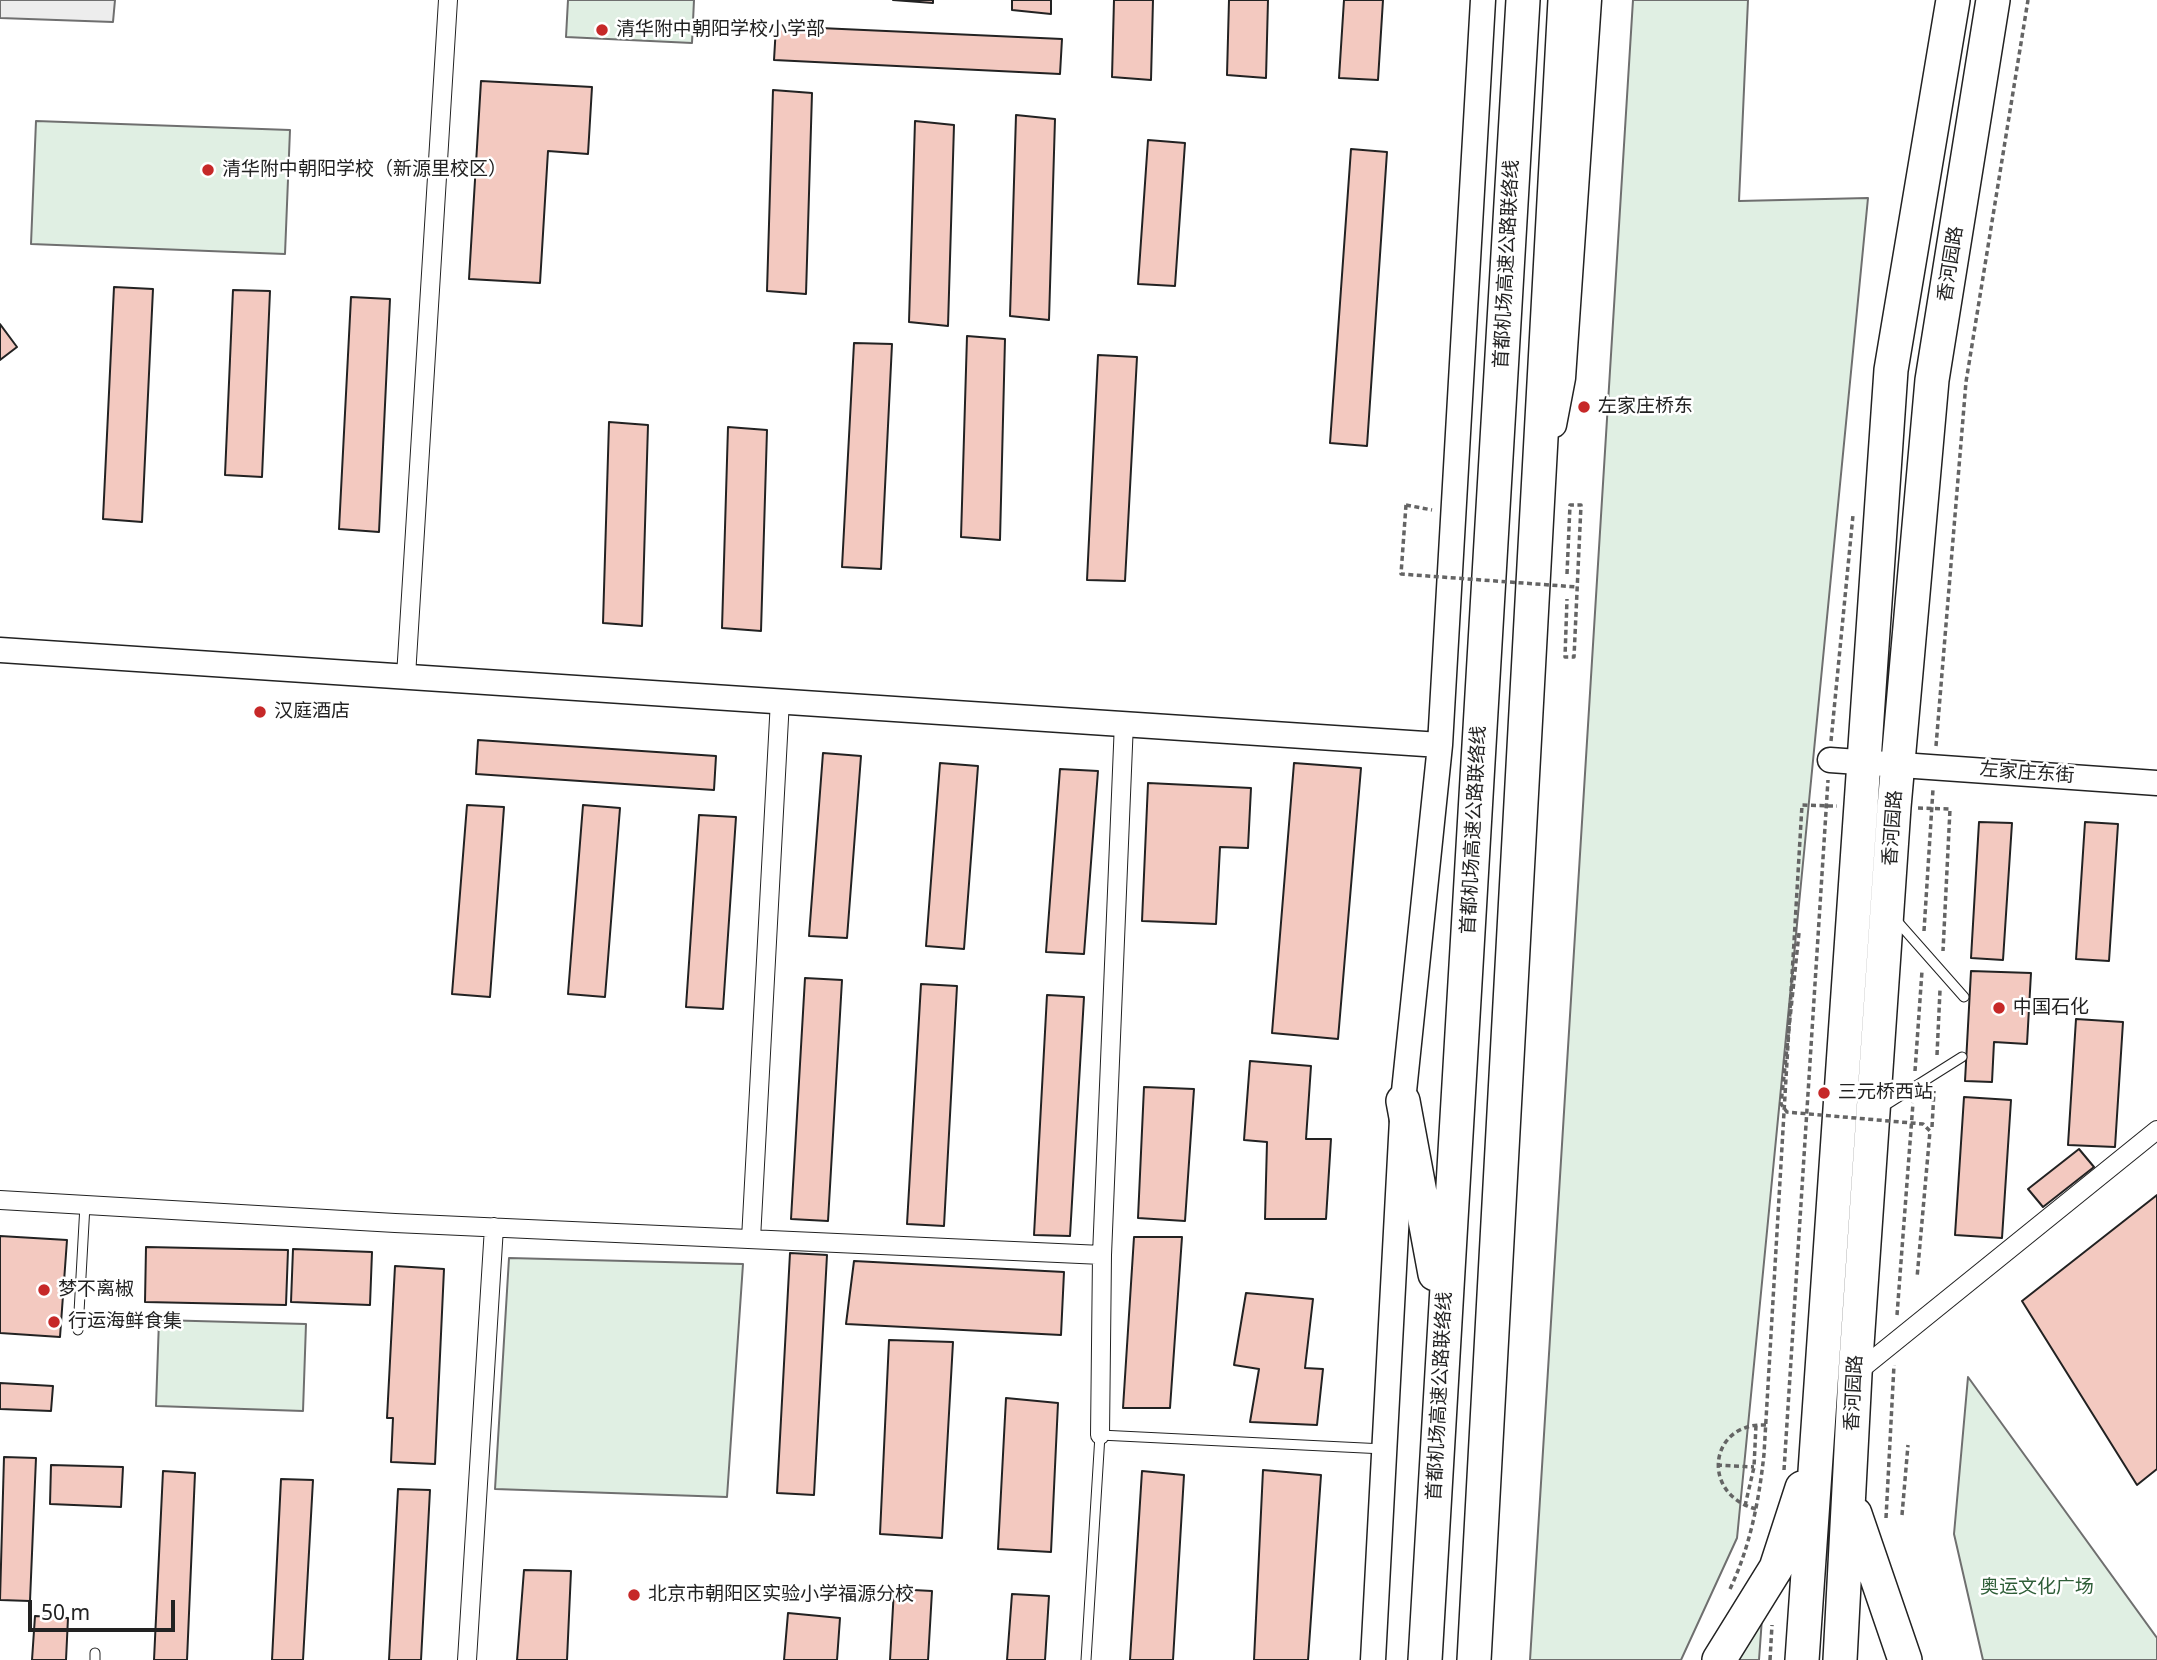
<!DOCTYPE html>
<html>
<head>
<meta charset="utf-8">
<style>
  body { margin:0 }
  #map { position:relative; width:2157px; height:1660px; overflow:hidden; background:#fff; font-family:"Noto Sans",sans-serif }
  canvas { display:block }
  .scale { position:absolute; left:28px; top:1600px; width:147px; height:32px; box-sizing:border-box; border:4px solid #222; border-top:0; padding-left:9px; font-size:21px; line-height:24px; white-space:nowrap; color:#222; -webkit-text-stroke:5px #fff; paint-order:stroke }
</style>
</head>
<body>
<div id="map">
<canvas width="2157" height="1660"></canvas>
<div class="scale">50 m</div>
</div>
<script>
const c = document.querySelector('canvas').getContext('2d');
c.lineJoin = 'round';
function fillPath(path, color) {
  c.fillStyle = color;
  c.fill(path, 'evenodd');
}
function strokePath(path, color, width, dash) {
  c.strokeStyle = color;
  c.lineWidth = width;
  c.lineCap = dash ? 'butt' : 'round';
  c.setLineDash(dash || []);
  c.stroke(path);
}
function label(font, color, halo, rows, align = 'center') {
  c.font = font + ' "Noto Sans","Noto Sans SC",sans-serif';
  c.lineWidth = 5;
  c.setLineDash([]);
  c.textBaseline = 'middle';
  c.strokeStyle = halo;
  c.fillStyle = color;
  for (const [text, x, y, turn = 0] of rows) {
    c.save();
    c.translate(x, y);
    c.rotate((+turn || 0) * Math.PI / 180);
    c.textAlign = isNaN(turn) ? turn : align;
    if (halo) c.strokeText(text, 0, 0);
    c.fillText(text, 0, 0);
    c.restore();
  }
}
const green = new Path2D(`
  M 568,0 L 694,0 L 692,43 L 566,37 Z
  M 1633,0 L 1748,0 L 1739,201 L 1868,198 L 1737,1538 L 1681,1660 L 1530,1660 Z
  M 36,121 L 290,130 L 285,254 L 31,244 Z
  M 509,1258 L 743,1264 L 727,1497 L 495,1489 Z
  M 159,1320 L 306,1324 L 303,1411 L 156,1406 Z
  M 1968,1377 L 2157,1638 L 2157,1660 L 1983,1660 L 1954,1534 Z
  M 1762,1618 L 1759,1660 L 1735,1660 Z`);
fillPath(green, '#e0efe3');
strokePath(green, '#6f6f6f', 2);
const parking = new Path2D(`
  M 0,0 L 115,0 L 113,22 L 0,18 Z`);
fillPath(parking, '#ededed');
strokePath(parking, '#6f6f6f', 2);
const building = new Path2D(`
  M 893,0 L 933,0 L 933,3 Z
  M 1012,0 L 1051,0 L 1051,14 L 1012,10 Z
  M 1114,0 L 1153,0 L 1151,80 L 1112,77 Z
  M 1229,0 L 1268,0 L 1266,78 L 1227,75 Z
  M 1344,0 L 1383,0 L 1378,80 L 1339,78 Z
  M 776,26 L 1062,39 L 1060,74 L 774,60 Z
  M 481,81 L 592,87 L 588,154 L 548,151 L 540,283 L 469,279 Z
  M 773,90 L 812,93 L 806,294 L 767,291 Z
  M 1016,115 L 1055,119 L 1049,320 L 1010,316 Z
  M 915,121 L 954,125 L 948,326 L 909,322 Z
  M 1148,140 L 1185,143 L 1175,286 L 1138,284 Z
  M 1351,149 L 1387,152 L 1367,446 L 1330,443 Z
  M 114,287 L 153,289 L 142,522 L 103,519 Z
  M 233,290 L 270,291 L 262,477 L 225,475 Z
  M 351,297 L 390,299 L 379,532 L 339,529 Z
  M 0,324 L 17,347 L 0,360 Z
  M 967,336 L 1005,339 L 1000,540 L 961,537 Z
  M 854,343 L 892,344 L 881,569 L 842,567 Z
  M 1098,355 L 1137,357 L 1125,581 L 1087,580 Z
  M 609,422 L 648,425 L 642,626 L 603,623 Z
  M 728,427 L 767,430 L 761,631 L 722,628 Z
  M 478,740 L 716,756 L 714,790 L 476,774 Z
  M 823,753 L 861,756 L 847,938 L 809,936 Z
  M 940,763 L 978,766 L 964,949 L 926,946 Z
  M 1294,763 L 1361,768 L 1338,1039 L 1272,1033 Z
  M 1060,769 L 1098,771 L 1084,954 L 1046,952 Z
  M 1148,783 L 1251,788 L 1248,848 L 1220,847 L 1216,924 L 1142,921 Z
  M 467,805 L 504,807 L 490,997 L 452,994 Z
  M 583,805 L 620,808 L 605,997 L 568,994 Z
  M 699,815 L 736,817 L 723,1009 L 686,1007 Z
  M 1979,822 L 2012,823 L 2003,960 L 1971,958 Z
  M 2085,822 L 2118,824 L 2109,961 L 2076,959 Z
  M 1971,971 L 2031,973 L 2027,1044 L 1994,1042 L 1992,1082 L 1965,1081 Z
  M 805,978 L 842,980 L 828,1221 L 791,1219 Z
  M 921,984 L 957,986 L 944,1226 L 907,1224 Z
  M 1047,995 L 1084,997 L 1070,1236 L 1034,1235 Z
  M 2076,1019 L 2123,1022 L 2115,1147 L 2068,1145 Z
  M 1250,1061 L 1311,1066 L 1306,1139 L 1331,1139 L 1326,1219 L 1265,1219 L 1267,1142 L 1244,1140 Z
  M 1144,1087 L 1194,1089 L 1185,1221 L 1138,1218 Z
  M 1964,1097 L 2011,1100 L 2002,1238 L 1955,1235 Z
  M 2079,1149 L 2094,1167 L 2043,1207 L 2028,1189 Z
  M 2157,1195 L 2157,1469 L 2137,1485 L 2022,1301 Z
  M 0,1236 L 67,1240 L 60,1337 L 0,1333 Z
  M 1134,1237 L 1182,1237 L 1170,1408 L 1123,1408 Z
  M 146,1247 L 288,1250 L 286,1305 L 145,1302 Z
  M 293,1249 L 372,1252 L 370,1305 L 291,1302 Z
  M 790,1253 L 827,1255 L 814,1495 L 777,1493 Z
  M 854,1261 L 1064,1272 L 1061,1335 L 846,1324 Z
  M 395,1266 L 444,1269 L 435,1464 L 391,1462 L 393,1418 L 387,1418 Z
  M 1246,1293 L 1313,1299 L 1305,1368 L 1323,1369 L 1317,1425 L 1250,1422 L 1259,1369 L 1234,1365 Z
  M 889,1340 L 953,1342 L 942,1538 L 880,1534 Z
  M 0,1383 L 53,1386 L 51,1411 L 0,1409 Z
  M 1006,1398 L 1058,1403 L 1051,1552 L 998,1549 Z
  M 4,1457 L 36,1458 L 30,1601 L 0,1600 Z
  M 51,1465 L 123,1467 L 121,1507 L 50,1504 Z
  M 1263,1470 L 1321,1475 L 1308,1660 L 1254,1660 Z
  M 163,1471 L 195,1473 L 187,1660 L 154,1660 Z
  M 1142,1471 L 1184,1475 L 1173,1660 L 1130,1660 Z
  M 281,1479 L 313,1480 L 303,1660 L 272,1660 Z
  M 398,1489 L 430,1490 L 421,1660 L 389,1660 Z
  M 524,1570 L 571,1571 L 567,1660 L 517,1660 Z
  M 894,1589 L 932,1591 L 928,1660 L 890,1660 Z
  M 1012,1594 L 1049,1596 L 1045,1660 L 1007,1660 Z
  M 788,1613 L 840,1618 L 837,1660 L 784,1660 Z
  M 35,1616 L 68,1618 L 66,1660 L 32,1660 Z`);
fillPath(building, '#f3c9c0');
strokePath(building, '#222', 2);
const lane = new Path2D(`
  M 1896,920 L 1964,997
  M 1881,1108 L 1962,1057
  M 78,1330 L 85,1205
  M 95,1660 L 95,1653
  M 1086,1660 L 1100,1435 L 1384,1449`);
const street = new Path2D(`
  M 406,676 L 448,0
  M 0,1200 L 395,1223 L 1102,1255
  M 751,1239 L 780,700
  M 1855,1374 L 2157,1130
  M 1100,1435 L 1102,1255 L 1124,722
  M 467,1660 L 494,1227`);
const secondary = new Path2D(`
  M 1554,425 L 1563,378 L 1589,0
  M 0,650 L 1440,745
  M 1830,760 L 2157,783
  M 1373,1660 L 1403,1101 L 1440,745 L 1483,0`);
const highway = new Path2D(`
  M 1403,1101 L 1435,1274
  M 1855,1514 L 1905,1660
  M 1425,1660 L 1523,0
  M 1474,1660 L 1565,0
  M 1719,1660 L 1776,1568 L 1802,1488
  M 1802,1660 L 1891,370 L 1953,0
  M 1840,1660 L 1855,1374 L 1894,807 L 1932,380 L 1993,0`);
strokePath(lane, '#222', 11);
strokePath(street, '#222', 20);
strokePath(secondary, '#222', 27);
strokePath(highway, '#222', 36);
strokePath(new Path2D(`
  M 1406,505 L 1432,510
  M 1567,574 L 1570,505 L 1581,505 L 1574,657 L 1565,657 L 1567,599
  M 1831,741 L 1853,515
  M 1936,746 L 1966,382 L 2028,0
  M 1918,808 L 1950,809 L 1943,951
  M 1924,931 L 1933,789
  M 1937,1055 L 1940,990
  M 1915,1071 L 1922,971
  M 1932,1127 L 1934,1091
  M 1897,1315 L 1913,1103
  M 1717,1465 L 1754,1467
  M 1784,1470 L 1828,780
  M 1745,1506 L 1754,1467 L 1756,1425
  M 1756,1509 C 1700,1494 1709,1422 1766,1425
  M 1902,1515 L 1908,1445
  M 1886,1518 L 1894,1365
  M 1730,1589 C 1750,1547 1759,1501 1764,1454 L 1802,805 L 1837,806
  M 1770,1660 L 1772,1625`), '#646464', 3.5, [5, 3.5]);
strokePath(lane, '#fff', 9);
strokePath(street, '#fff', 18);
strokePath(secondary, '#fff', 24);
strokePath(highway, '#fff', 33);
strokePath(new Path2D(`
  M 1406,505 L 1401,574 L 1577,587
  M 1799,933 L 1781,1104 L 1787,1112 L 1923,1124 L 1930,1131 L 1917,1278`), '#646464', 3.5, [5, 3.5]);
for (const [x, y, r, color] of [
  [602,30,7,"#c62828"],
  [208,170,7,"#c62828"],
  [1584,407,7,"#c62828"],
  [260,712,7,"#c62828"],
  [1999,1008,7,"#c62828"],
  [1824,1093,7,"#c62828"],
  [44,1290,7,"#c62828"],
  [54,1322,7,"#c62828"],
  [634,1595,7,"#c62828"]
]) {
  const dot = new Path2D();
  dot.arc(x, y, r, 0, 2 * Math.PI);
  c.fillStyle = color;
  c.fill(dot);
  strokePath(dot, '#fff', 2.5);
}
label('19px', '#222', '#fff', [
  ["清华附中朝阳学校小学部",616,30],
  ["清华附中朝阳学校（新源里校区）",222,170],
  ["左家庄桥东",1598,407],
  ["汉庭酒店",274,712],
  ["中国石化",2013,1008],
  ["三元桥西站",1838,1093],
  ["梦不离椒",58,1290],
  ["行运海鲜食集",68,1322],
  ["北京市朝阳区实验小学福源分校",648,1595]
], 'left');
label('19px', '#222', '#fff', [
  ["首都机场高速公路联络线",1507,264,-87],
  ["香河园路",1951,264,-81],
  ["左家庄东街",2027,773,4],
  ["香河园路",1893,828,-86],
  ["首都机场高速公路联络线",1474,830,-87],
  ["香河园路",1854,1393,-87],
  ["首都机场高速公路联络线",1440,1396,-87]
]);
label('19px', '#2f5e38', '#fff', [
  ["奥运文化广场",2037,1588]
]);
</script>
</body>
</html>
